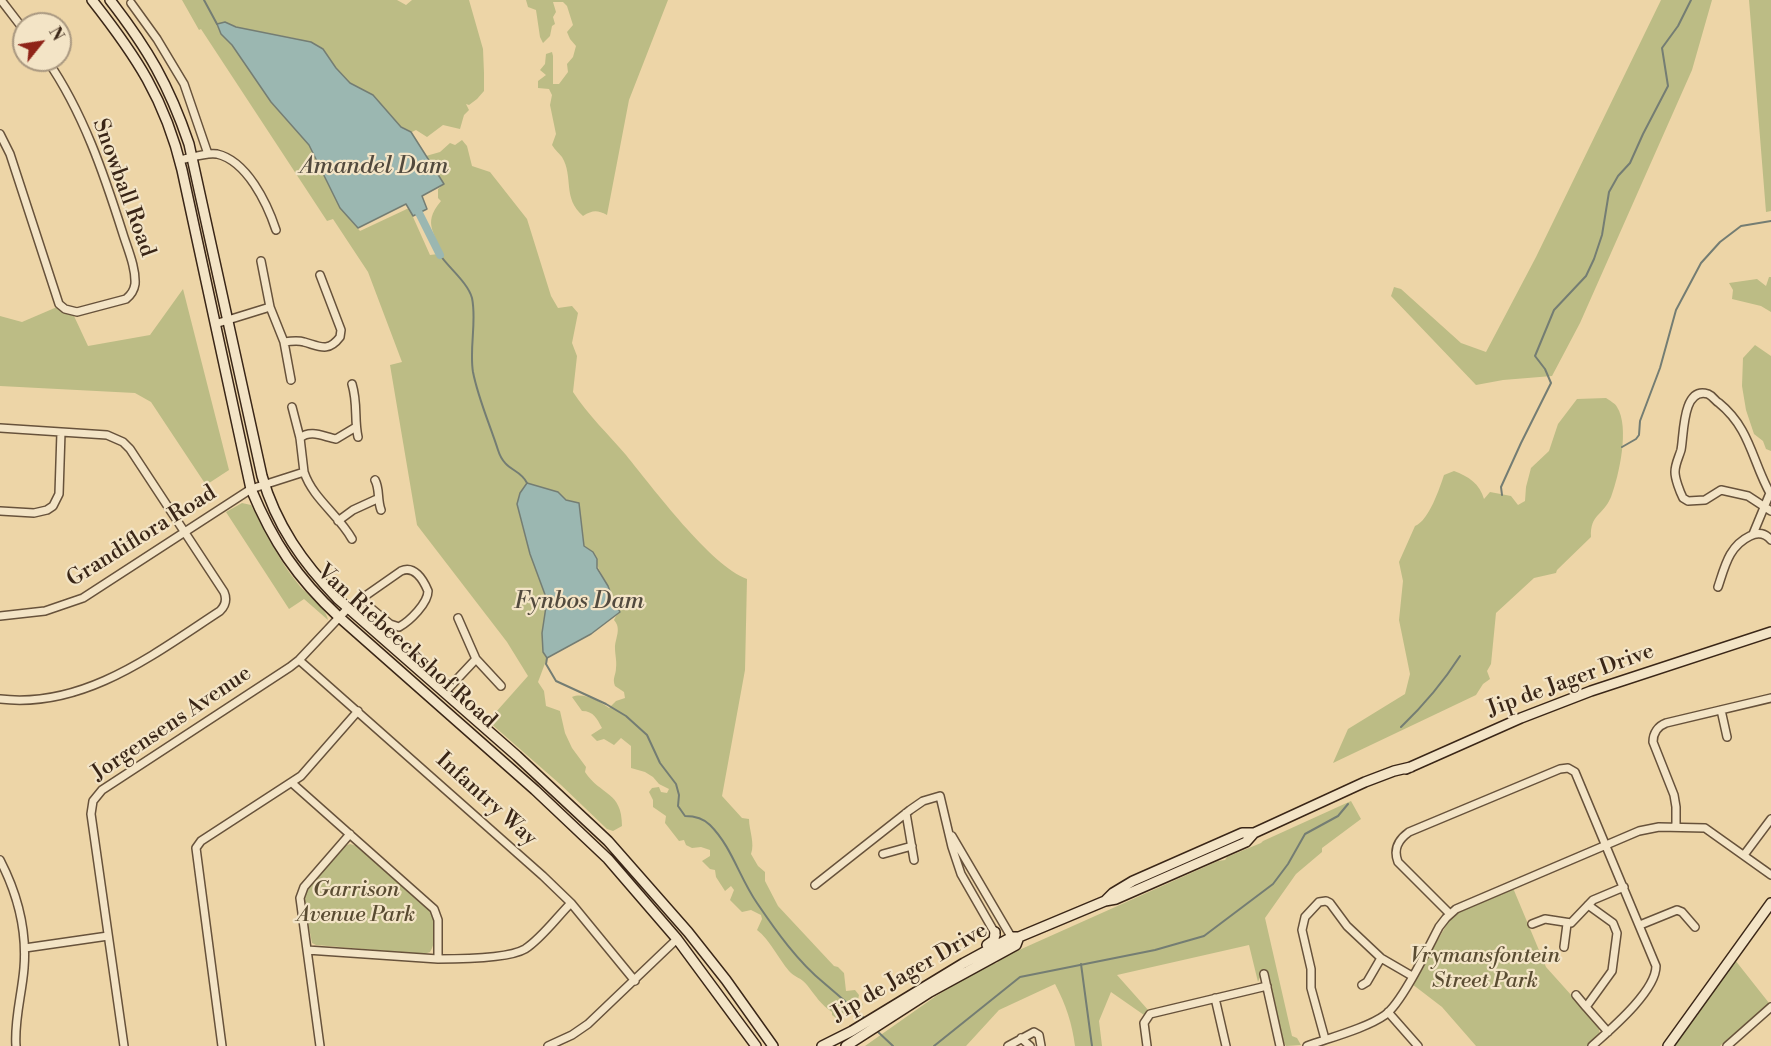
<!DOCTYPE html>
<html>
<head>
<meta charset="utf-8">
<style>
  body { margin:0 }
  #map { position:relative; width:1771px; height:1046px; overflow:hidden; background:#edd5a7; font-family:"Libre Bodoni",serif }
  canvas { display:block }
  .north { position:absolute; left:12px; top:12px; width:60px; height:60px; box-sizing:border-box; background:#f3e4c6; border:2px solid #a99880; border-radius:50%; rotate:60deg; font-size:16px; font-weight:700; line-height:24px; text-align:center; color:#3a2617 }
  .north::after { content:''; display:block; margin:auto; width:21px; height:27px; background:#8f2418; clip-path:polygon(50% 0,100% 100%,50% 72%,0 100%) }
</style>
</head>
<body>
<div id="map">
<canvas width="1771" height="1046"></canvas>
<div class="north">N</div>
</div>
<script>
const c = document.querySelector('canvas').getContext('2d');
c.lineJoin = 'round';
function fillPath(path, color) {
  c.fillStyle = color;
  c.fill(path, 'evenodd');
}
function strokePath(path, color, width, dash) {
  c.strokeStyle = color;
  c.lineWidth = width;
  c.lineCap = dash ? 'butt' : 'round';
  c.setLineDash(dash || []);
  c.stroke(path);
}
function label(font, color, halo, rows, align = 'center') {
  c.font = font + ' "Libre Bodoni",serif';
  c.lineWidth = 4.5;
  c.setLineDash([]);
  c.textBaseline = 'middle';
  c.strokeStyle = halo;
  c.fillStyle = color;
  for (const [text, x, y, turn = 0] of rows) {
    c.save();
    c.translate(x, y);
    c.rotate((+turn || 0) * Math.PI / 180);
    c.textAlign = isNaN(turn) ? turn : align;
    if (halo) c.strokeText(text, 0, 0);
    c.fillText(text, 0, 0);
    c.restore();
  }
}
fillPath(new Path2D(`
  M 182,0 L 397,0 L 406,5 L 412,0 L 469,0 L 483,49 L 484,73 L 484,91 L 477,99 L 469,105 L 466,104 L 469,110 L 464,115 L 460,129 L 443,125 L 427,137 L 416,130 L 412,132 L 401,127 L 373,95 L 350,83 L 336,68 L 323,49 L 298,39 L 236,27 L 225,22 L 217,25 L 221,34 L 232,45 L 271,102 L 309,145 L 340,208 L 360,231 L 409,208 L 430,255 L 438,254 C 439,232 420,226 441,201 L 438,198 L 438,189 L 444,184 L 426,156 L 440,152 L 450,143 L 455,145 L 462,140 L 467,146 L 472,166 L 490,172 L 527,219 L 551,296 L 558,308 L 572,306 L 578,313 L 572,343 L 577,356 L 573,392 C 588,415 609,435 626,455 C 652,487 711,566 747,579 L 745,670 L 722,796 L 742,818 L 749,819 C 749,830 755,843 751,854 L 758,866 L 765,872 L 765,881 L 778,906 L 834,966 L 838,967 L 844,973 L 846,991 L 855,990 L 859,995 L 858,1000 L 863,1004 L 862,1007 L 841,1014 L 840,1018 L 836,1018 L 832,1015 L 832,1012 C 821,1005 815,995 807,985 C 802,978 794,977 789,971 C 778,958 770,940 757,930 L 762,919 L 761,915 L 751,910 L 742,912 L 730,900 L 734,890 L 731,886 L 725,891 L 716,877 L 715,870 L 710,869 L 702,861 L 710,856 L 710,850 L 701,847 L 692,848 L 686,845 L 684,840 L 679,841 L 665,823 L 666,816 L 653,807 L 653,800 L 649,792 L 652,788 L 659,787 L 661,792 L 667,793 L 669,789 L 659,784 L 653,777 L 645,772 L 631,768 L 631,746 L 621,738 L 614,745 L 604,739 L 597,741 L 591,735 L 602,728 C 597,719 594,711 582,711 L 572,697 C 584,692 599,701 609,708 L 616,701 L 625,698 L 624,692 L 615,686 C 612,678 616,675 616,668 C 617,661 615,655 615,648 C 615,638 622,629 614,620 L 616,616 L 620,612 C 615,603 612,593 607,585 C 601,573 596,565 593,552 L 584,546 L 579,503 L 566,500 L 558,492 L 520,493 L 518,504 L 520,517 L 530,554 L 547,600 L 542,633 L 543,652 L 547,658 L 538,682 L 544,691 L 546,706 L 560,711 L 565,733 L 572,748 L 586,767 L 585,772 C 601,796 622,791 622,826 L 613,831 L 607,829 L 561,785 L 488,721 L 528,676 L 507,642 L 417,525 L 390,365 L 402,362 L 368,272 L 333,219 L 327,221 L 201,29 L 199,30 Z
  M 526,0 L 668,0 L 629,100 L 607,215 C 597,210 593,210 583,216 C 562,198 574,177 562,157 C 559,153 555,150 552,145 L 556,134 L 550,105 L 552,95 L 549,89 L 538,88 L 538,81 L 546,75 L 540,70 L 545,64 L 546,54 L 552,52 L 553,56 L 553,84 L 559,84 L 568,72 L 567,64 L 573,57 L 576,46 L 570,39 L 567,32 L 573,25 L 567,6 L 563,2 L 553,2 L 556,12 L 553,17 L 555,24 L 552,26 L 550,36 L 543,43 L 540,37 L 536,10 L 528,7 Z
  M 1661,0 L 1712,0 L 1692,70 L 1580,323 L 1552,376 L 1503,380 L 1476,385 L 1391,296 L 1394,287 L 1401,289 L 1461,343 L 1486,352 L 1536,257 Z
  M 1749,0 L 1771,0 L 1771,211 L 1766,212 Z
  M 1769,277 L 1771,277 L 1771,312 L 1761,306 L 1732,299 L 1733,290 L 1729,283 L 1757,279 L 1766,286 Z
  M 183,289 L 229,470 L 206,485 L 151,402 L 135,393 L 0,386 L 0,316 L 22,322 L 57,307 L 65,313 L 74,316 L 88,346 L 150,335 Z
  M 1755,345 L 1771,356 L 1771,451 L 1766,449 L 1763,441 L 1754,434 L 1746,410 L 1742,386 L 1743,358 Z
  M 1606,398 C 1610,401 1615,403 1617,407 C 1630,427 1619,476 1611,497 C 1603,516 1590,514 1591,537 L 1557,570 L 1556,573 L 1534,578 L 1496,613 L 1491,664 L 1487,671 L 1490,679 L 1483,684 L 1476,695 L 1333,763 L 1348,729 L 1405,694 L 1410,674 L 1399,620 L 1403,581 L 1399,562 L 1415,526 C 1429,521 1440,487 1444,475 L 1454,471 C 1468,476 1480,484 1484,499 L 1490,492 L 1511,496 L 1518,505 L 1525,501 L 1526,487 L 1531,468 L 1549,451 L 1558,424 L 1577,399 Z
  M 242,503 L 251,505 C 267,533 278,560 299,585 C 307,595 326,607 328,620 L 304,599 L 289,609 L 226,512 Z
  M 1351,801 L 1361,819 L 1322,848 L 1322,852 L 1296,874 L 1265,918 L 1292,1036 L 1297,1038 L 1301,1045 L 1286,1046 L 1283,1041 L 1267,970 L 1259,972 L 1260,977 L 1258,982 L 1249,945 L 1117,975 L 1149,1011 L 1144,1015 L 1111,992 L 1099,1021 L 1102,1046 L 1075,1046 C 1072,1023 1066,1005 1055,984 L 999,1010 L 966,1046 L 865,1046 L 936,996 L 990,964 L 997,963 L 999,959 L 1218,861 L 1225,860 L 1227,857 L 1261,843 L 1263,841 Z
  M 350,844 L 357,846 L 429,909 C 436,919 437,942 430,952 L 424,954 L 316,945 L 312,943 L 304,902 L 305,892 L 345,846 Z
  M 1513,888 L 1546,967 L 1598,1025 L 1600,1034 L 1588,1046 L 1476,1046 L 1442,1007 L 1412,984 L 1450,919 L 1463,909 Z
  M 1735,960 L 1769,1003 L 1720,1046 L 1672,1046 Z`), '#bcbc85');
const water = new Path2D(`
  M 225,22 L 236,27 L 311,42 L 323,49 L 336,68 L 350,83 L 373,95 L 401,127 L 411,132 L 444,184 L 422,196 L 427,209 L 413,216 L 406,204 L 358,228 L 340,208 L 309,145 L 271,102 L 232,45 L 221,34 L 217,24 Z
  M 527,483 L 558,492 L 566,500 L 579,503 L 584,546 L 593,552 L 597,559 L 597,568 L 608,586 L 613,599 L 620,612 L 591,634 L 547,658 L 543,652 L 542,633 L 547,600 L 530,554 L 517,504 L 520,493 Z`);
fillPath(water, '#9bb7b1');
strokePath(water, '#747d73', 1.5);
strokePath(new Path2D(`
  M 204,0 L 217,24
  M 440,255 C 449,268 468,283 472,298 C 477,322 469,348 473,372 C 478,398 490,425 498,450 C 505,472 520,468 527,483
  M 1622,447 L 1636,439 L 1639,435 L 1640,421 L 1660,368 L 1676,310 L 1701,263 L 1720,242 L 1741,226 L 1771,221
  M 1502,495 L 1501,487 L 1521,443 L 1551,383 L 1545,369 L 1535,356 L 1554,310 L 1586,276 L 1594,259 L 1602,235 L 1609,192 L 1618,176 L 1630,163 L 1643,134 L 1668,86 L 1662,48 L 1678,26 L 1691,0
  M 547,658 L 546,664 L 556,681 L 606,704 L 626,716 L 647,735 L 660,763 L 676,784 L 679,795 L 678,806 L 685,816 C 695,816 703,818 710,825 C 732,847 739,877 757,903 C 776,931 798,962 824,983 C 838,995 852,1007 865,1019
  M 1401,727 C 1425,704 1442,684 1460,656
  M 1081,964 L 1092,1046
  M 876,1030 L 893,1046
  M 934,1046 L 1020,977 L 1155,950 L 1204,936 L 1273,884 L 1288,864 L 1305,834 L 1338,816 L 1348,804`), '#747d73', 2);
strokePath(new Path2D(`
  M 419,213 L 440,255`), '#9bb7b1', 8);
const street = new Path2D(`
  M 1,0 L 24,30
  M 131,3 L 157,39 L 184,84 L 208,154
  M 0,134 L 10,154 L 59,304 L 65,309 L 77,312 L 126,299 C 131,295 134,291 135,284 C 136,268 128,250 123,234 C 104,174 83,112 47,60
  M 180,160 C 191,158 206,152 217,154 C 247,161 267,203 276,230
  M 261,261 L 270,307 L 284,342 L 291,380
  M 215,324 L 270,307
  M 284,342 C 291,341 298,340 304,342 C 319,346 328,353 340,337 L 341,330 L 320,275
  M 352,384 C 358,404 354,419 358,437
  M 292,407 L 300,438 L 304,472
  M 0,428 L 107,435 L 123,442 L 130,449 L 224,592 C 227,599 226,605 220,611 C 154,654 84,709 0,699
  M 300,438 C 311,429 324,437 336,439 L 356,427
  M 375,480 C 380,489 377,499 381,510
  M 1771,495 C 1752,462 1751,429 1719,403 C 1715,401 1713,396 1708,394 C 1682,386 1684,436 1681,450 C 1679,457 1675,464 1675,472 C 1675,479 1680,492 1683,498 L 1688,501 L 1705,500 L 1721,490 L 1748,496 L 1771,511
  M 0,511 L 34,513 L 47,510 L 53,506 L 59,494 L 61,432
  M 338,521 L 353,510 L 377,499
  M 1753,534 L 1770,493
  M 1718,587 C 1725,566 1729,546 1750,536 C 1758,532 1765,533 1771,540
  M 0,616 L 45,611 L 83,598 L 251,489 L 304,472 C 313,499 339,515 352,539
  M 458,618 L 476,659
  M 299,660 L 543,876 L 571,903 L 635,981
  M 445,692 L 476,659 L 501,686
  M 1721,710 L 1727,737
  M 292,783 L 434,909 L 438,920 L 438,959
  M 906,813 L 914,860
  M 1676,827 L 1676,807 L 1674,795 L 1653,742 C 1653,733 1658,726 1666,723 L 1771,698
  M 952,836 L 1013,940
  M 883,854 L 912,846
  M 1744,855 L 1771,819
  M 0,860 C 17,893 27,931 24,968 C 22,994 14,1020 16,1046
  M 815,885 L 910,810 L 923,801 L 940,796 L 952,847 L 961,874 L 996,935
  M 1588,905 L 1613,923 L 1617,933 L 1612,971 L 1586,1007 L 1608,1032
  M 1450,914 L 1398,862 C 1393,849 1398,840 1409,832 L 1560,769 L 1568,768 L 1575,772 L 1656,966 C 1656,991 1611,1029 1592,1046
  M 1532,924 L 1545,919 L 1571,923 L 1593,900 L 1624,887
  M 1640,925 L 1677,910 L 1682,912 L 1695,927
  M 1564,947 L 1567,924
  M 25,948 L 108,936
  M 307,950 L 438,959 C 458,959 508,959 525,949 C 541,939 557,917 571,903
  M 1264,974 L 1280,1046
  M 1362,985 L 1367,982 L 1381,958
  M 1576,995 L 1586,1007
  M 1215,998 L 1226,1046
  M 1388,1012 L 1418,1046
  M 1021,1038 L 1030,1046
  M 1325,1039 L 1311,988 L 1311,969 L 1302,930 L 1305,917 L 1319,902 L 1326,901 L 1330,903 L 1347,926 L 1381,958 L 1412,976
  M 124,1046 L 91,814 L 93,801 L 102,790 L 290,667 L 299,660 L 348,608 L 401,571 C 414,565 423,579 428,591 C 428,603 410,621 399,627 L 390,624 L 360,599
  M 222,1046 L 196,848 L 201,841 L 301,776 L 358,711
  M 320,1046 L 300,898 L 304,887 L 350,834
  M 548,1046 L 572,1035 L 588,1024 L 677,939
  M 1008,1046 L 1034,1032 L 1039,1035 L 1041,1046
  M 1147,1046 L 1144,1023 L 1150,1014 L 1267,986
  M 1307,1046 C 1329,1038 1367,1028 1385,1015 C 1402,1003 1428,948 1439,927 L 1446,918 L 1456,909 L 1639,831 L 1659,827 L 1705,828 L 1771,875
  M 1727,1046 L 1771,1007`);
const secondary = new Path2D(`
  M 92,0 C 136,56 165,99 182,170 L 251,489 C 273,542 297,578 339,617 L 535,790 L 608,859 L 677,939 L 756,1046
  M 110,0 C 148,49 169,85 189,144 L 262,476 C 276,525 303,563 338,599 L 517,756 L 608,841 L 688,932 L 726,980 L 773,1046
  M 1406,769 L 1521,718 L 1591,691 L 1771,632
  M 1105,901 L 1113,893 L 1133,881 L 1242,833 L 1254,833
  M 987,945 L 994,940 L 995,932
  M 822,1046 L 852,1031 L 964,963 L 1012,937 L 1019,937 L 1105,901 L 1116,899 L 1246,842 L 1254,833 L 1365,782 L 1394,771 L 1411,767
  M 846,1046 L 930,992 L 1016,945 L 1019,937
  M 1668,1046 L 1771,903`);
strokePath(street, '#67523b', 10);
strokePath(secondary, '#3a2617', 12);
strokePath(street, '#f3e4c6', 7);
strokePath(secondary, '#f3e4c6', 9);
label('22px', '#3a2617', '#f3e4c6', [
  ["Snowball Road",123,188,70],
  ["Grandiflora Road",142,537,-32],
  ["Van Riebeeckshof Road",406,647,42],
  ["Jip de Jager Drive",1571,681,-20],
  ["Jorgensens Avenue",172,724,-34],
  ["Infantry Way",486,800,42],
  ["Jip de Jager Drive",910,973,-30]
]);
label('italic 22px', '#5a4c32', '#f3e4c6', [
  ["Garrison",356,891],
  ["Avenue Park",356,916],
  ["Vrymansfontein",1485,957],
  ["Street Park",1485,982]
]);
label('italic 24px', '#524a3e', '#f3e4c6', [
  ["Amandel Dam",374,167],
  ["Fynbos Dam",579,602]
]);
</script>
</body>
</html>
